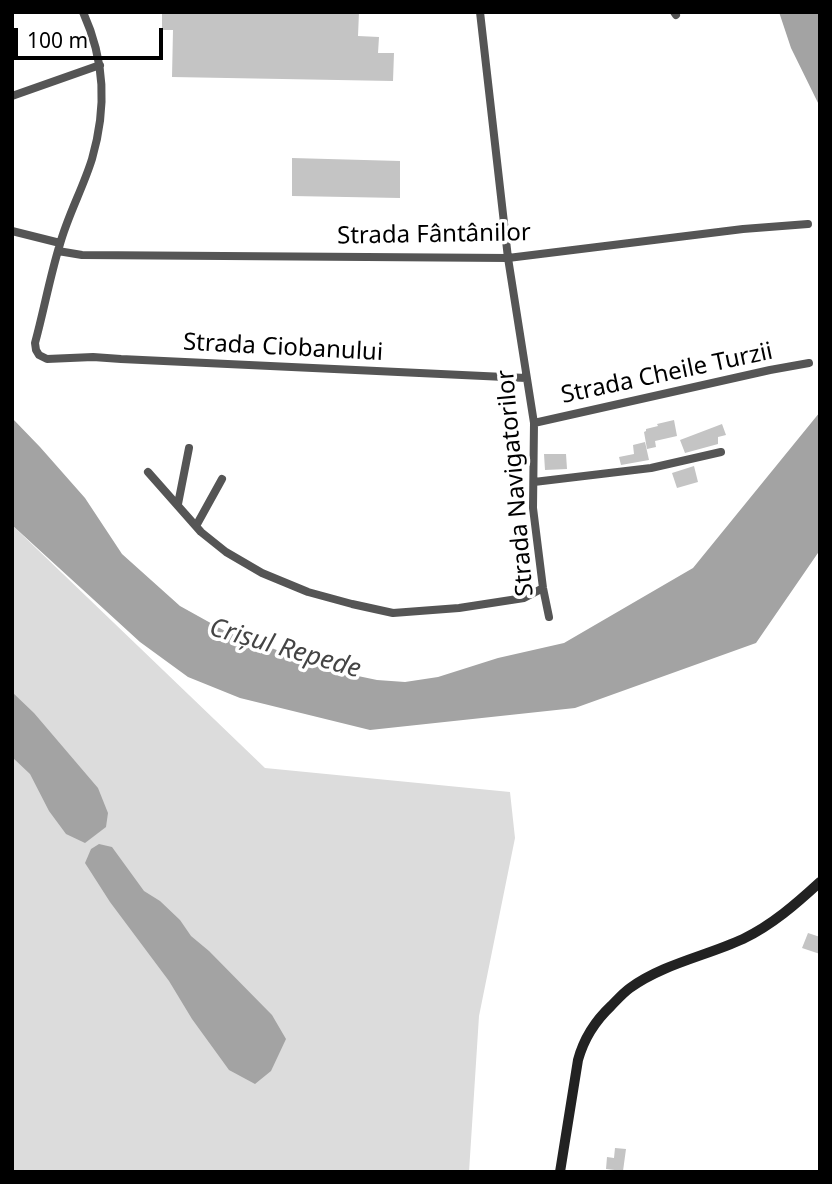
<!DOCTYPE html>
<html>
<head>
<meta charset="utf-8">
<style>
  body { margin:0 }
  #map { position:relative; width:832px; height:1184px; overflow:hidden; background:#fff; font-family:"Noto Sans",sans-serif }
  canvas { display:block }
  .frame { position:absolute; inset:0; border:14px solid #000; pointer-events:none }
  .scale { position:absolute; left:14px; top:28px; width:149px; height:32px; box-sizing:border-box; border:4px solid #000; border-top:0; padding-left:9px; font-size:21px; line-height:24px; white-space:nowrap; color:#000; -webkit-text-stroke:5px #fff; paint-order:stroke }
</style>
</head>
<body>
<div id="map">
<canvas width="832" height="1184"></canvas>
<div class="frame"></div>
<div class="scale">100 m</div>
</div>
<script>
const c = document.querySelector('canvas').getContext('2d');
c.lineJoin = 'round';
function fillPath(path, color) {
  c.fillStyle = color;
  c.fill(path, 'evenodd');
}
function strokePath(path, color, width, dash) {
  c.strokeStyle = color;
  c.lineWidth = width;
  c.lineCap = dash ? 'butt' : 'round';
  c.setLineDash(dash || []);
  c.stroke(path);
}
function label(font, color, halo, rows, align = 'center') {
  c.font = font + ' "Noto Sans",sans-serif';
  c.lineWidth = 7;
  c.setLineDash([]);
  c.textBaseline = 'middle';
  c.strokeStyle = halo;
  c.fillStyle = color;
  for (const [text, x, y, turn = 0] of rows) {
    c.save();
    c.translate(x, y);
    c.rotate((+turn || 0) * Math.PI / 180);
    c.textAlign = isNaN(turn) ? turn : align;
    if (halo) c.strokeText(text, 0, 0);
    c.fillText(text, 0, 0);
    c.restore();
  }
}
fillPath(new Path2D(`
  M 12,525 L 265,768 L 510,792 L 515,838 L 479,1016 L 469,1172 L 12,1172 Z`), '#dcdcdc');
fillPath(new Path2D(`
  M 779,12 L 820,12 L 820,107 L 791,48 Z
  M 820,412 L 820,550 L 756,643 L 575,708 L 370,730 L 240,698 L 188,677 L 140,642 L 12,525 L 12,418 L 40,447 L 85,498 L 122,554 L 180,606 L 225,631 L 334,671 L 377,680 L 405,682 L 438,677 L 498,658 L 564,643 L 693,568 Z
  M 12,692 L 34,713 L 98,788 L 108,813 L 106,827 L 85,843 L 66,834 L 49,811 L 30,774 L 12,757 Z
  M 99,844 L 112,847 L 144,891 L 160,901 L 180,920 L 191,936 L 209,951 L 272,1015 L 286,1039 L 271,1071 L 255,1084 L 229,1070 L 192,1019 L 169,981 L 110,902 L 85,863 L 91,849 Z`), '#a3a3a3');
fillPath(new Path2D(`
  M 162,12 L 359,12 L 358,36 L 379,37 L 378,53 L 394,53 L 393,81 L 172,77 L 173,30 L 162,30 Z
  M 292,158 L 400,161 L 400,198 L 292,196 Z
  M 674,420 L 677,436 L 655,441 L 656,447 L 647,449 L 644,432 L 646,431 L 646,429 L 658,426 L 657,424 Z
  M 722,424 L 726,435 L 718,437 L 718,444 L 685,453 L 680,440 Z
  M 645,442 L 649,460 L 621,465 L 619,457 L 634,454 L 633,445 Z
  M 544,454 L 566,454 L 567,469 L 545,470 Z
  M 694,466 L 698,482 L 677,488 L 672,473 Z
  M 808,933 L 820,937 L 820,954 L 802,948 Z
  M 615,1148 L 626,1149 L 623,1171 L 606,1169 L 607,1157 L 614,1158 Z`), '#c4c4c4');
strokePath(new Path2D(`
  M 83,12 C 105,61 107,107 92,159 C 83,188 68,215 60,244 C 50,276 44,310 35,343 L 36,350 L 39,355 L 47,359 L 93,357 L 121,359 L 526,378
  M 480,12 L 508,258 L 534,423 L 533,508 L 543,588 L 549,617
  M 674,12 L 676,15
  M 12,96 L 100,65
  M 12,231 L 60,243
  M 58,251 L 82,255 L 508,258 L 743,229 L 808,224
  M 534,423 L 770,370 L 809,363
  M 148,472 L 201,532 L 226,552 L 262,573 L 308,592 L 352,604 L 393,613 L 459,608 L 524,598 L 543,588
  M 534,482 L 651,468 L 721,452
  M 178,504 L 189,448
  M 196,526 L 222,479`), '#555', 8);
strokePath(new Path2D(`
  M 560,1172 L 578,1060 C 584,1038 594,1022 611,1006 C 617,1000 623,993 630,988 C 663,964 706,956 743,939 C 772,925 796,904 820,882`), '#222', 10);
label('24px', '#000', '#fff', [
  ["Strada Fântânilor",434,235,-1],
  ["Strada Ciobanului",283,348,3],
  ["Strada Cheile Turzii",667,374,-12],
  ["Strada Navigatorilor",516,483,-95]
]);
label('italic 26px', '#444', '#fff', [
  ["Crișul Repede",285,649,16]
]);
</script>
</body>
</html>
